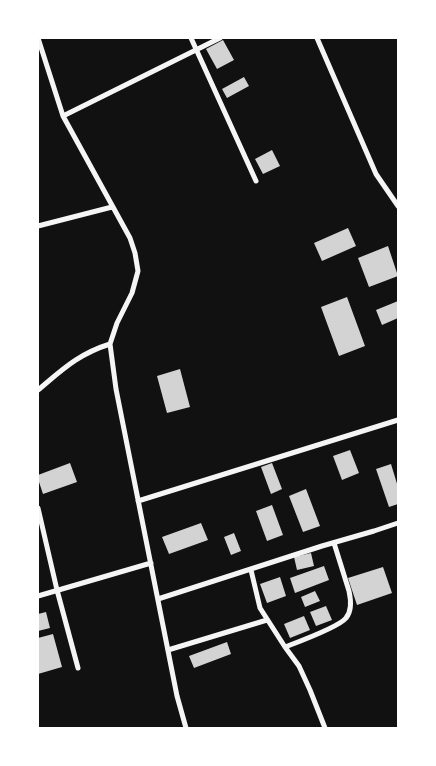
<!DOCTYPE html>
<html>
<head>
<meta charset="utf-8">
<style>
  body { margin:0 }
  #map { position:relative; width:436px; height:766px; overflow:hidden; background:#111; font-family:"Archivo Narrow",sans-serif }
  canvas { display:block }
  .frame { position:absolute; inset:0; border:39px solid #fff; pointer-events:none }
</style>
</head>
<body>
<div id="map">
<canvas width="436" height="766"></canvas>
<div class="frame"></div>
</div>
<script>
const c = document.querySelector('canvas').getContext('2d');
c.lineJoin = 'round';
function fillPath(path, color) {
  c.fillStyle = color;
  c.fill(path, 'evenodd');
}
function strokePath(path, color, width, dash) {
  c.strokeStyle = color;
  c.lineWidth = width;
  c.lineCap = dash ? 'butt' : 'round';
  c.setLineDash(dash || []);
  c.stroke(path);
}
fillPath(new Path2D(`
  M 223,40 L 234,60 L 217,69 L 206,49 Z
  M 244,77 L 249,86 L 227,98 L 222,89 Z
  M 272,150 L 280,166 L 263,174 L 255,159 Z
  M 348,228 L 356,246 L 322,261 L 314,243 Z
  M 388,246 L 398,276 L 369,287 L 358,258 Z
  M 347,297 L 365,346 L 339,356 L 321,307 Z
  M 398,301 L 398,318 L 382,325 L 376,310 Z
  M 180,369 L 190,407 L 167,413 L 157,376 Z
  M 350,450 L 359,473 L 342,480 L 333,456 Z
  M 70,463 L 77,482 L 43,494 L 38,479 L 38,475 Z
  M 272,463 L 282,489 L 271,494 L 261,467 Z
  M 391,464 L 398,487 L 398,504 L 389,507 L 376,469 Z
  M 306,489 L 320,526 L 303,532 L 289,496 Z
  M 272,505 L 283,535 L 267,541 L 256,511 Z
  M 201,523 L 208,540 L 169,554 L 162,537 Z
  M 234,533 L 241,551 L 231,555 L 224,537 Z
  M 311,553 L 314,566 L 297,570 L 294,557 Z
  M 324,566 L 329,580 L 295,593 L 290,578 Z
  M 383,567 L 392,593 L 357,605 L 348,578 Z
  M 280,577 L 286,596 L 267,603 L 260,584 Z
  M 315,591 L 320,601 L 305,607 L 301,597 Z
  M 326,606 L 332,620 L 316,626 L 310,612 Z
  M 46,612 L 50,628 L 38,631 L 38,614 Z
  M 304,616 L 310,630 L 290,638 L 284,624 Z
  M 53,634 L 62,667 L 38,674 L 38,638 Z
  M 227,642 L 231,654 L 194,668 L 189,656 Z`), '#d3d3d3');
strokePath(new Path2D(`
  M 38,38 L 63,116 L 130,238 L 135,253 L 138,271 L 132,293 L 117,323 L 110,344 L 116,389 L 177,696 L 186,728
  M 191,38 L 256,181
  M 317,38 L 376,174 L 398,206
  M 63,116 L 220,38
  M 38,226 L 112,207
  M 38,390 C 62,370 78,354 110,344
  M 138,501 L 398,420
  M 38,508 L 57,590 L 78,668
  M 251,570 L 260,608 L 285,647 L 299,666 L 310,690 L 325,728
  M 38,596 L 151,563
  M 158,599 L 322,546 L 374,531 L 398,523
  M 285,647 C 298,642 339,627 346,618 C 352,611 351,600 349,591 L 334,543
  M 168,650 L 267,620`), '#f5f5f5', 5);
</script>
</body>
</html>
